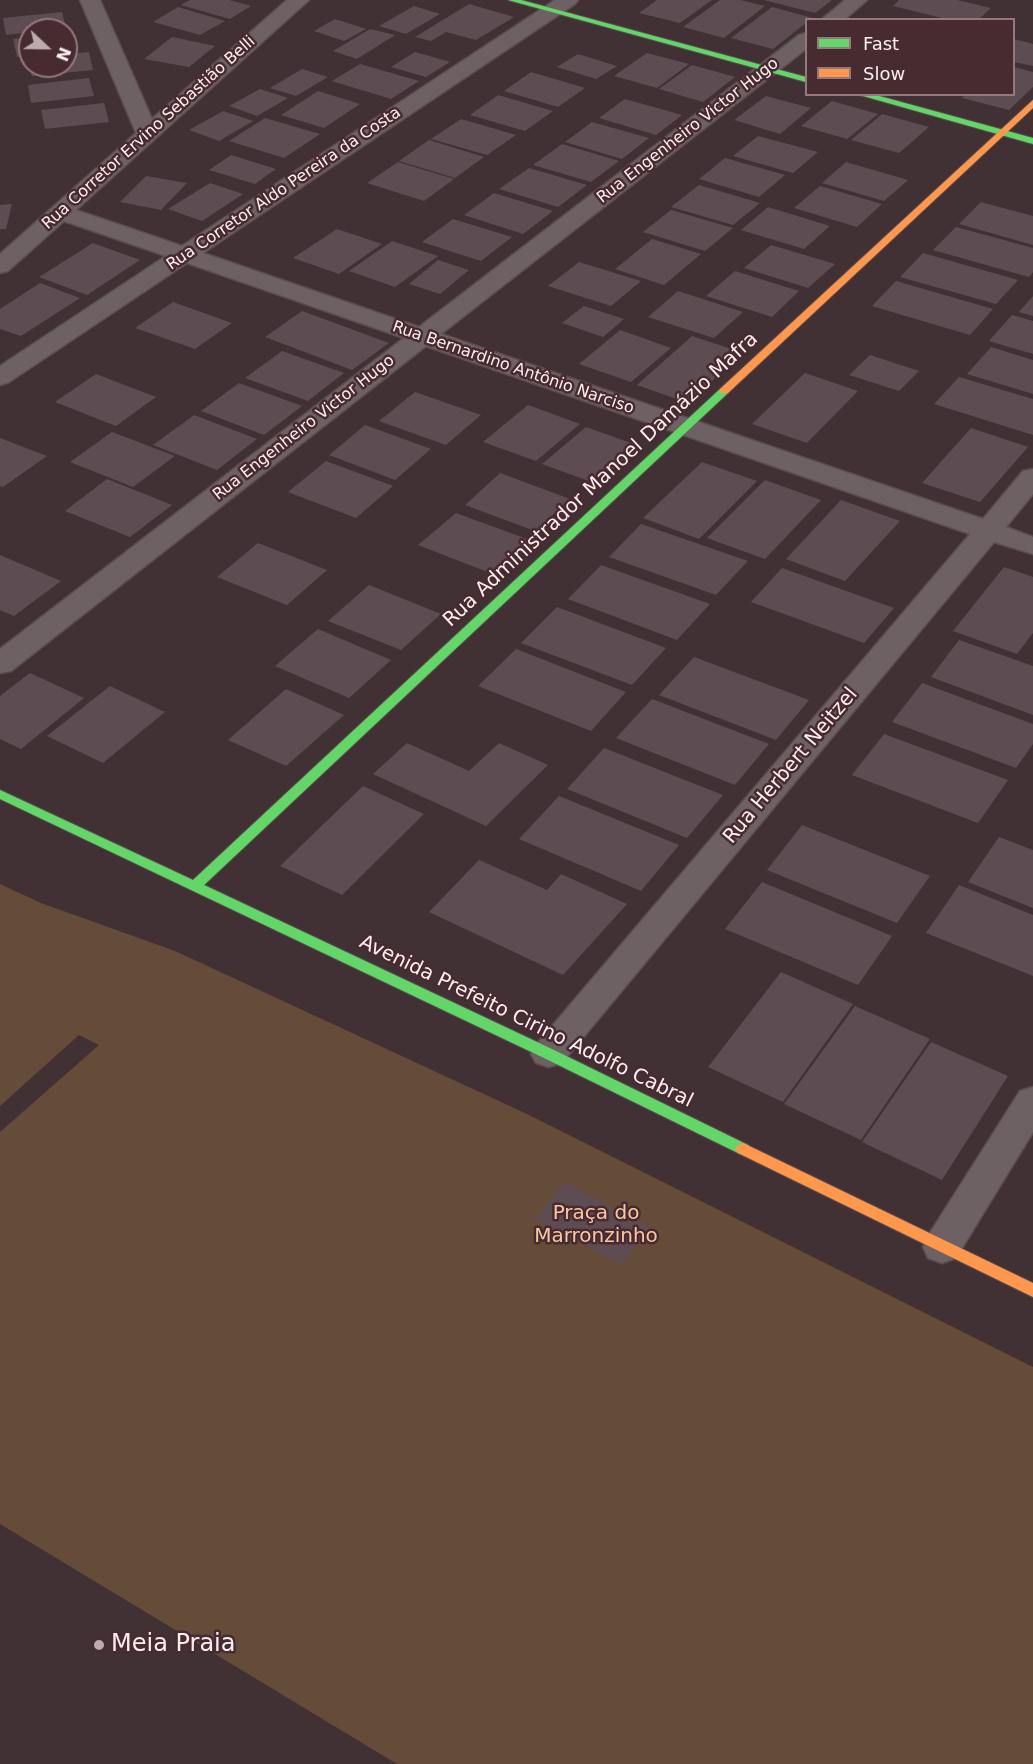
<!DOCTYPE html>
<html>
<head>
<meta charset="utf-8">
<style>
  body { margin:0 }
  #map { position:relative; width:1033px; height:1764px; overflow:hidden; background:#423134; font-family:"DejaVu Sans",sans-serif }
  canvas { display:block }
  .legend { position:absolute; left:805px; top:18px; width:210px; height:78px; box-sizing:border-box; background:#482b30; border:2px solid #91797d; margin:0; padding:8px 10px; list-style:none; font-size:18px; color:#feeef0 }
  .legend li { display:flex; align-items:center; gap:12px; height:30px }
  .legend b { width:30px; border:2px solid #91797d }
  .north { position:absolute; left:18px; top:18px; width:60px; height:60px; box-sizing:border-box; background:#482b30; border:2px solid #91797d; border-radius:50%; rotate:112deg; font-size:16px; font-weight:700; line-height:24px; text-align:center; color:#feeef0 }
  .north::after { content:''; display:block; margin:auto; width:21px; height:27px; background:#bcacae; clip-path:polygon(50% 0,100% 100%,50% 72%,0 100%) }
</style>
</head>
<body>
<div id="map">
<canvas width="1033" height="1764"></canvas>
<ul class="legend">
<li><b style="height:8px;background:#63d668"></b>Fast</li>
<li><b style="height:8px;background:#ff974d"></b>Slow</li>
</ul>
<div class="north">N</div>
</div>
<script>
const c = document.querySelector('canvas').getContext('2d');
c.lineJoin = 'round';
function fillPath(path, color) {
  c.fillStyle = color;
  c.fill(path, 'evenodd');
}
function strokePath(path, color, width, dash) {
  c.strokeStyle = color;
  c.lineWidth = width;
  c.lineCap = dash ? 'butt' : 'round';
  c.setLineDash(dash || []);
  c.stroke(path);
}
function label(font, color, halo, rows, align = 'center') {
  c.font = font + ' "DejaVu Sans",sans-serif';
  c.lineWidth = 5;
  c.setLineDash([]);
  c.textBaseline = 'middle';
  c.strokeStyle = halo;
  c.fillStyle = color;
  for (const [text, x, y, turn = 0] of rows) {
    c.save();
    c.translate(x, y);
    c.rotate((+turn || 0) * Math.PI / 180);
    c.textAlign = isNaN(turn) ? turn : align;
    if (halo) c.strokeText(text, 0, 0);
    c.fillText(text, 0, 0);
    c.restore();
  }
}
fillPath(new Path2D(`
  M 0,884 L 41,903 L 175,951 L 527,1114 L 1033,1367 L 1033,1764 L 397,1764 L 0,1524 L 0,1132 L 99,1045 L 79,1035 L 0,1106 Z`), '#654c39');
fillPath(new Path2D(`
  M 190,0 L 229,0 L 251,6 L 230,19 L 181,5 Z
  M 657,0 L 712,0 L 680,23 L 639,13 Z
  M 720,0 L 740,0 L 765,6 L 724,38 L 683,27 Z
  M 764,0 L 832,0 L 815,13 Z
  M 899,0 L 957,0 L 991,8 L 978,20 L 950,20 L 893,6 Z
  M 469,4 L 514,17 L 476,40 L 446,32 L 431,41 L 415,37 Z
  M 414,6 L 440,14 L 406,34 L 379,26 Z
  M 178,7 L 225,21 L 200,35 L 153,22 Z
  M 772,7 L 813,18 L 806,20 L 806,23 L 773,49 L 731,38 Z
  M 62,12 L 66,29 L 30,30 L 30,32 L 6,35 L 3,18 Z
  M 335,19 L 366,29 L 344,41 L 314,31 Z
  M 370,29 L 395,35 L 357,59 L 333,51 Z
  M 73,33 L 78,50 L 66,52 L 66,34 Z
  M 30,37 L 30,55 L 17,57 L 13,39 Z
  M 172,37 L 215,46 L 189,67 L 144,59 Z
  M 1014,39 L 1033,44 L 1033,66 L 1014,62 Z
  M 89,52 L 93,70 L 32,76 L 29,66 L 66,66 L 66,54 Z
  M 415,52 L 450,62 L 426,77 L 391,67 Z
  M 647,53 L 689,64 L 657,88 L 614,76 Z
  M 578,54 L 617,66 L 596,79 L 557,67 Z
  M 360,64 L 419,81 L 391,99 L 332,81 Z
  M 692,65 L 735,77 L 703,102 L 659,89 Z
  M 1014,67 L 1033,72 L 1033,87 L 1009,110 L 962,98 L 966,94 L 1014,94 Z
  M 302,69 L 328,77 L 296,96 L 270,88 Z
  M 531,72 L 585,88 L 558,107 L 504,91 Z
  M 89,78 L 94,96 L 31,103 L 28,85 Z
  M 260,89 L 288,98 L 257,116 L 229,106 Z
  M 318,91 L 360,104 L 324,128 L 281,115 Z
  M 498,95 L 553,111 L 525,131 L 470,115 Z
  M 766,96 L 811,108 L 780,134 L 734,120 Z
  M 625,99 L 682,115 L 656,135 L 599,118 Z
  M 832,101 L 878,114 L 847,139 L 801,126 Z
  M 104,103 L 109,122 L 45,129 L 41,110 Z
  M 223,111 L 253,121 L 219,141 L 189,130 Z
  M 882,114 L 929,127 L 899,153 L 851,140 Z
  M 265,118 L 320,134 L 284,158 L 229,141 Z
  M 461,119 L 516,135 L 487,155 L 431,139 Z
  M 592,122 L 649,138 L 622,159 L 565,142 Z
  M 758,136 L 818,152 L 793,173 L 733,156 Z
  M 429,140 L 484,157 L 455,178 L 399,161 Z
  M 562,144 L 619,161 L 591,182 L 533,165 Z
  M 231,155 L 276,169 L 255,184 L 209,170 Z
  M 725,158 L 785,175 L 759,197 L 699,179 Z
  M 398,162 L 454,179 L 424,201 L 367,183 Z
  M 846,162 L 908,180 L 884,201 L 822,183 Z
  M 529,168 L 587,185 L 558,207 L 499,189 Z
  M 146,176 L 187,183 L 161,210 L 120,202 Z
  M 210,183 L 243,194 L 202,221 L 168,209 Z
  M 699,185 L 760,203 L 733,225 L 671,207 Z
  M 820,186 L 882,204 L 857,227 L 794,208 Z
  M 494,193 L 553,211 L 523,234 L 464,215 Z
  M 981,202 L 1033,216 L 1033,245 L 959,224 Z
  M 12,204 L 6,229 L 0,229 L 0,205 Z
  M 768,207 L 830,226 L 804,249 L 741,230 Z
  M 671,210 L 733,228 L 705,251 L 643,232 Z
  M 453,219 L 512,237 L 481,261 L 422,242 Z
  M 956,227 L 1033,248 L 1033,272 L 1029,277 L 933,250 Z
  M 337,229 L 382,244 L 339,274 L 293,258 Z
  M 652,239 L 701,254 L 664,285 L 615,269 Z
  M 392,241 L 438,256 L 395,287 L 349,271 Z
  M 93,243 L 140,260 L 87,295 L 39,277 Z
  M 771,245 L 835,264 L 808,288 L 744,268 Z
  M 923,253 L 1018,280 L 996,304 L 900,277 Z
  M 438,260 L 469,270 L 440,294 L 409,284 Z
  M 579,262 L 641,281 L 611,306 L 548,286 Z
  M 735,271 L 799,291 L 772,317 L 706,296 Z
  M 896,281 L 993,309 L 970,335 L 872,306 Z
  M 40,283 L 80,298 L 21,336 L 0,329 L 0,309 Z
  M 678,291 L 743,312 L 714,338 L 648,317 Z
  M 1033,296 L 1033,316 L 1019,312 Z
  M 173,302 L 232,323 L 195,349 L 135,328 Z
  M 584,306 L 624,319 L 603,337 L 562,323 Z
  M 302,311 L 389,343 L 352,370 L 265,337 Z
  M 1012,315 L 1033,321 L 1033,354 L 989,341 Z
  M 620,330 L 671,348 L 631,382 L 579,364 Z
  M 692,336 L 743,353 L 688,403 L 637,385 Z
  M 991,347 L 1033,360 L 1033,394 L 967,374 Z
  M 282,351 L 344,373 L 308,401 L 245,378 Z
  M 870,355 L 919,371 L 899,391 L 849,375 Z
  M 805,373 L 858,391 L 807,443 L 752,424 Z
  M 96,374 L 156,397 L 116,426 L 55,402 Z
  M 959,377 L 1033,399 L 1033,435 L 934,404 Z
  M 239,383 L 302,406 L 264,435 L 201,411 Z
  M 415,392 L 481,415 L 446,445 L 379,421 Z
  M 528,405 L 580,424 L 536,461 L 483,442 Z
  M 194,415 L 257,439 L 217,470 L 153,445 Z
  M 365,425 L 431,449 L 395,480 L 329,455 Z
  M 586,427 L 639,446 L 597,484 L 542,464 Z
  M 971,428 L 1028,447 L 980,502 L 922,483 Z
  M 112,432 L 175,456 L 133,487 L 70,462 Z
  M 0,438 L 47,456 L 3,487 L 0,486 Z
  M 326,461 L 393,486 L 356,518 L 288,492 Z
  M 702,462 L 757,481 L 699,539 L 643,518 Z
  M 500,473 L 570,499 L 535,531 L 465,505 Z
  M 107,479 L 172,505 L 130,537 L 65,511 Z
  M 765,480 L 821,500 L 765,559 L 707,538 Z
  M 841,500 L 900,521 L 845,581 L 786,559 Z
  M 456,513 L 527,539 L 490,573 L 418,545 Z
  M 641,524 L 748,561 L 716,595 L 609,557 Z
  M 258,543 L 327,570 L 287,605 L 217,577 Z
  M 0,555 L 61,581 L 14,616 L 0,610 Z
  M 601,565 L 710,604 L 677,640 L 568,599 Z
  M 1004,567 L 1033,577 L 1033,633 L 1017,654 L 953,631 Z
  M 782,568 L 894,608 L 864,643 L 751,602 Z
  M 369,585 L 441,614 L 401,650 L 328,621 Z
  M 557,607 L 666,648 L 632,685 L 521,643 Z
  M 318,629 L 391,660 L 349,698 L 275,666 Z
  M 959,640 L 1033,666 L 1033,715 L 931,677 Z
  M 516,649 L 626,692 L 591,731 L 478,686 Z
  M 694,657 L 809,700 L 776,740 L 659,695 Z
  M 30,673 L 84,698 L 21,749 L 0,739 L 0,696 Z
  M 922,683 L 1033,724 L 1033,744 L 1016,768 L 892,722 Z
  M 110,686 L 165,712 L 103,763 L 47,736 Z
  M 286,689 L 344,715 L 286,766 L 228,740 Z
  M 652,699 L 769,744 L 735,785 L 616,738 Z
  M 884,734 L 1008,780 L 978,823 L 852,775 Z
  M 407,743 L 469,771 L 499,743 L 548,765 L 486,826 L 373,774 Z
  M 604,748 L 723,795 L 687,838 L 567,789 Z
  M 363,786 L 424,814 L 342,895 L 280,866 Z
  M 559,796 L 679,845 L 641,891 L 519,839 Z
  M 802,825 L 930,876 L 897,923 L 767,870 Z
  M 999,837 L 1033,850 L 1033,908 L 968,882 Z
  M 479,860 L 547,890 L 561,874 L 627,904 L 563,975 L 429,912 Z
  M 762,882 L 892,936 L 858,985 L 725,929 Z
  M 959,885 L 1033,915 L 1033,976 L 926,933 Z
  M 781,972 L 853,1004 L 783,1102 L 708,1067 Z
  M 855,1006 L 930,1039 L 861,1140 L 784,1104 Z
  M 931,1042 L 1008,1076 L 942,1180 L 862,1142 Z
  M 565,1182 L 650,1228 L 621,1265 L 535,1219 Z`), '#5d4d52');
const street = new Path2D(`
  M 80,0 L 100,0 L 152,119 L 287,0 L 309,0 L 76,210 L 182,246 L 555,0 L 578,0 L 575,4 L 203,253 L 419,327 L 799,35 L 806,33 L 806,49 L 441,334 L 983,519 L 1023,471 L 1033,469 L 1033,494 L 1006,527 L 1033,537 L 1033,554 L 994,542 L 562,1063 L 549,1067 L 536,1063 L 531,1054 L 536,1045 L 970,534 L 426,346 L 11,671 L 0,673 L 0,649 L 404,338 L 187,263 L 9,382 L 0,385 L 0,366 L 166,256 L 64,221 L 8,271 L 0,273 L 0,254 L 136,133 Z
  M 845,0 L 867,0 L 844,20 L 821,20 Z
  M 1033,1087 L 1033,1132 L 956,1258 L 942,1263 L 928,1258 L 923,1247 L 928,1236 L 1020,1091 Z`);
const fast = new Path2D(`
  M 508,0 L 521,0 L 806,77 L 806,82 Z
  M 856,94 L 872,94 L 1033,138 L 1033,144 Z
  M 724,388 L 728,389 L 728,393 L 204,885 L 554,1050 L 748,1145 L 751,1149 L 748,1153 L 743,1155 L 738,1153 L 544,1058 L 0,799 L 0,790 L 193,880 L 720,389 Z`);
const slow = new Path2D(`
  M 1033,100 L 1033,108 L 728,393 L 720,393 L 720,389 Z
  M 743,1143 L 1033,1283 L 1033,1297 L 738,1153 L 735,1149 L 738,1145 Z`);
strokePath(street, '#5b4d4f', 3);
strokePath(fast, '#5b4d4f', 2);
strokePath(slow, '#5b4d4f', 2);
fillPath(street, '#6d6163');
fillPath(fast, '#63d668');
fillPath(slow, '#ff974d');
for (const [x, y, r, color] of [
  [99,1645,6,"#bcacae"]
]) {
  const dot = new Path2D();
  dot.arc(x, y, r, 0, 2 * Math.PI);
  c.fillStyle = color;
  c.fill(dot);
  strokePath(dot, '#482b30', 2);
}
label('16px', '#feeef0', '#482b30', [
  ["Rua Engenheiro Victor Hugo",688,131,-38],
  ["Rua Corretor Ervino Sebastião Belli",149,133,-42],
  ["Rua Corretor Aldo Pereira da Costa",284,189,-34],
  ["Rua Bernardino Antônio Narciso",513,368,19],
  ["Rua Engenheiro Victor Hugo",304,428,-38]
]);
label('20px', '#feeef0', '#482b30', [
  ["Rua Administrador Manoel Damázio Mafra",601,480,-43],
  ["Rua Herbert Neitzel",791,766,-50],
  ["Avenida Prefeito Cirino Adolfo Cabral",526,1022,26]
]);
label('20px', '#fac8a0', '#482b30', [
  ["Praça do",596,1214],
  ["Marronzinho",596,1237]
]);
label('24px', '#feeef0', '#482b30', [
  ["Meia Praia",111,1645]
], 'left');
</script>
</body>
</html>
